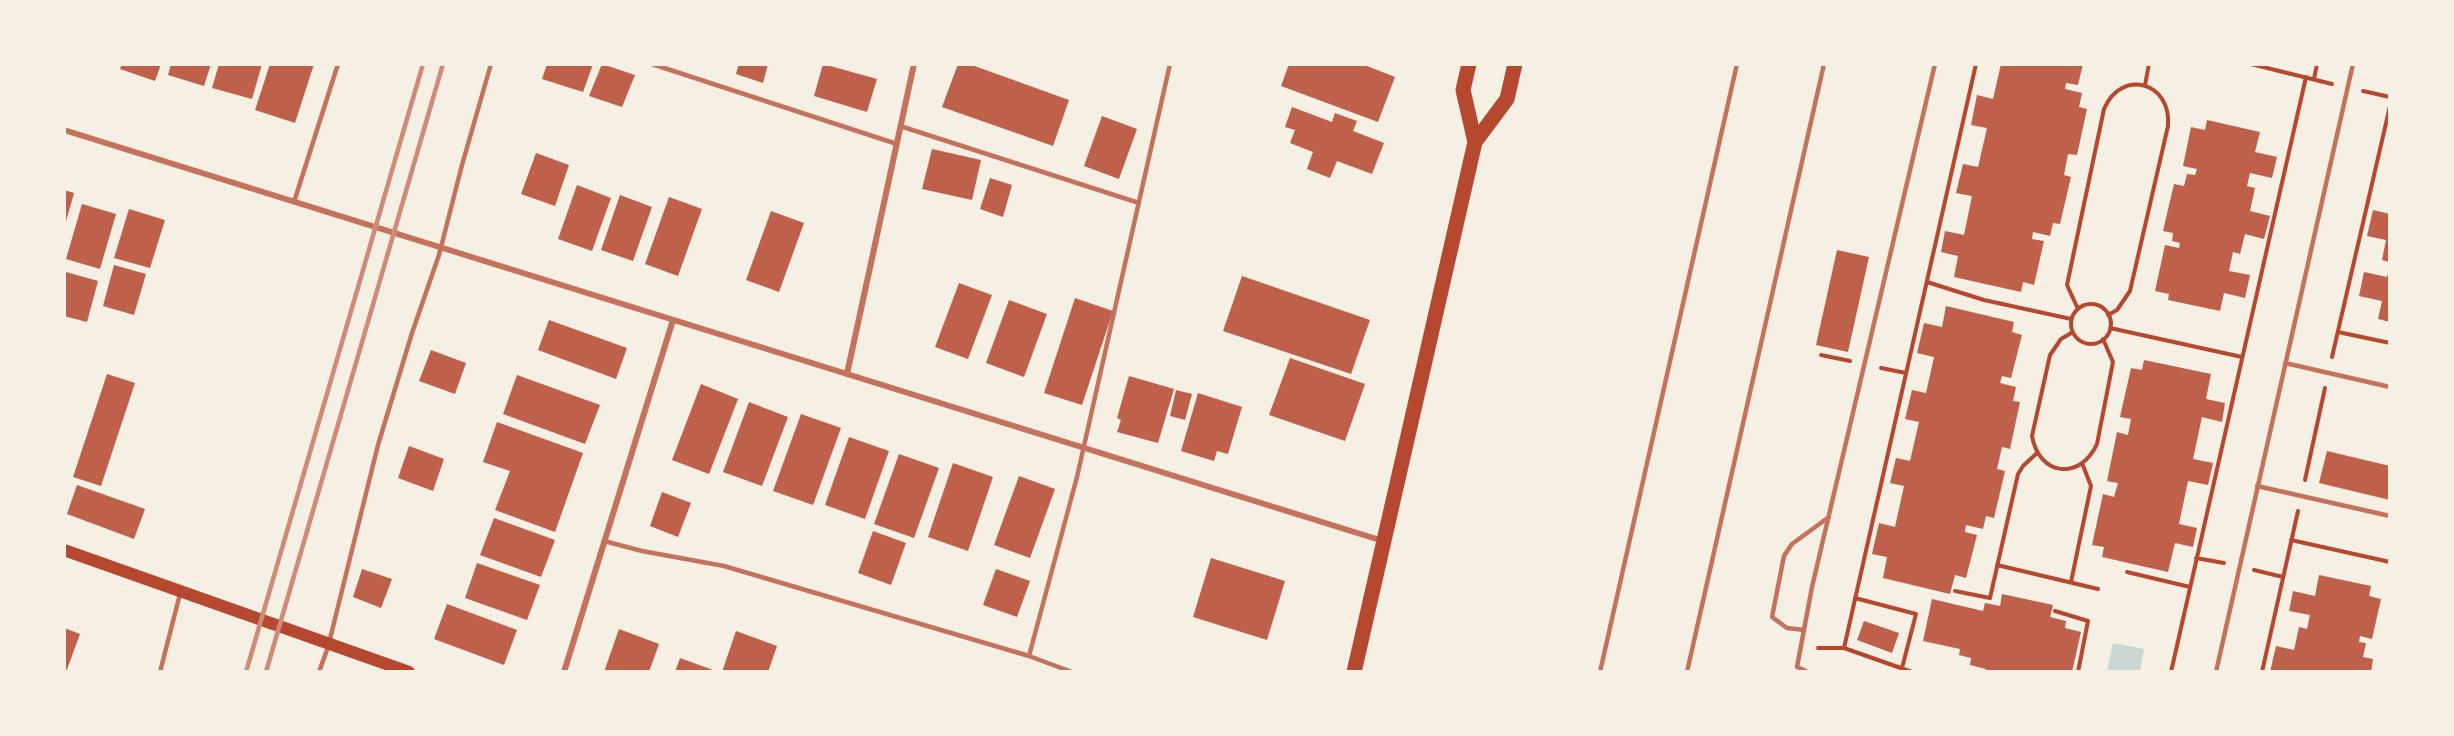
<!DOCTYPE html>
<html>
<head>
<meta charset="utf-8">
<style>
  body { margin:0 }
  #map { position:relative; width:2454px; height:736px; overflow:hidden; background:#f6efe4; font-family:"PT Serif",serif }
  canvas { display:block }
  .frame { position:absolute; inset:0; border:66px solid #f6efe4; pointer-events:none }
</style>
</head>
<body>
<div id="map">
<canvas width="2454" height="736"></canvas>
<div class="frame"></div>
</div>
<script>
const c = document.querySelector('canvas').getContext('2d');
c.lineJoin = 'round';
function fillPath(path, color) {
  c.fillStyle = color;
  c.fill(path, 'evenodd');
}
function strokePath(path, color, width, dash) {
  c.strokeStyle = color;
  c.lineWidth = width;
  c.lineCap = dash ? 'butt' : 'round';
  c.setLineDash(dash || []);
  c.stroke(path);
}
fillPath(new Path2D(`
  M 2113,643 L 2144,649 L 2140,671 L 2107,671 Z`), '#c9d6d2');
fillPath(new Path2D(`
  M 122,64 L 161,64 L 155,81 L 120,69 Z
  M 171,64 L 211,64 L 204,86 L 168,75 Z
  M 219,64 L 262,64 L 252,99 L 212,88 Z
  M 270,64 L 314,64 L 295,123 L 255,110 Z
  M 547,64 L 593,64 L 583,92 L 542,79 Z
  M 602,64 L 635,75 L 622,107 L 589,96 Z
  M 739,64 L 768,64 L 763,83 L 736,74 Z
  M 823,64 L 877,79 L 867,112 L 814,96 Z
  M 958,64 L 969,64 L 1069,100 L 1053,146 L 942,107 Z
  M 1289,64 L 1362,64 L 1395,77 L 1378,122 L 1281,86 Z
  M 2001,64 L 2083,64 L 2078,85 L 2066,83 L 2065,89 L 2082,93 L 2079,107 L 2087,109 L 2077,155 L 2068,154 L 2064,175 L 2071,177 L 2060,224 L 2053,223 L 2050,236 L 2033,232 L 2032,239 L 2044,241 L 2034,285 L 2023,282 L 2021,292 L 1954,277 L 1958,256 L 1941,252 L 1945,231 L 1964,235 L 1972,196 L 1956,193 L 1963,164 L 1978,167 L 1987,128 L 1971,125 L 1977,95 L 1993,99 Z
  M 1292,107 L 1332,122 L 1335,113 L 1357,121 L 1353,131 L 1384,143 L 1372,174 L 1337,161 L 1330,178 L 1307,169 L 1313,152 L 1290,143 L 1295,130 L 1285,127 Z
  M 1102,116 L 1137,129 L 1119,179 L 1084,166 Z
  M 2207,120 L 2260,132 L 2255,152 L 2277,157 L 2272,178 L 2250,173 L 2247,186 L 2255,188 L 2250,211 L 2270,216 L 2264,239 L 2245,234 L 2240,254 L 2233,252 L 2229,271 L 2250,275 L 2245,298 L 2224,293 L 2220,311 L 2168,300 L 2169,294 L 2155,291 L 2165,245 L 2179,248 L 2180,243 L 2172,241 L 2173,233 L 2163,231 L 2174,184 L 2184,186 L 2187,174 L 2195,175 L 2197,169 L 2183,166 L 2191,127 L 2205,130 Z
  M 932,149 L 981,160 L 972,200 L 922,189 Z
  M 536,153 L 569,165 L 555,206 L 521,194 Z
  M 990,178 L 1012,185 L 1003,217 L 980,209 Z
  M 577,185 L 611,198 L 592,251 L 558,239 Z
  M 64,190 L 74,193 L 65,225 L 64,225 Z
  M 620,195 L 652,207 L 633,261 L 601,250 Z
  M 669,197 L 702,209 L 678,276 L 645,264 Z
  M 82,204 L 116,214 L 100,269 L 66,259 Z
  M 129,209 L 165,220 L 150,268 L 114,258 Z
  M 2373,210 L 2390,214 L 2390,262 L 2382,260 L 2386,240 L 2367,236 Z
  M 771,211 L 804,223 L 779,292 L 746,280 Z
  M 1837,250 L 1869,257 L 1848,352 L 1816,345 Z
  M 114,265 L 146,274 L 134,315 L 103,306 Z
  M 2389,270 L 2390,270 L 2390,322 L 2378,319 L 2382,301 L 2359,296 L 2364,272 L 2387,277 Z
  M 66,272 L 98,281 L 87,322 L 64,316 Z
  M 1242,276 L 1370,320 L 1351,374 L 1223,331 Z
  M 959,283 L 992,295 L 968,359 L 935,347 Z
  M 1075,298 L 1113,311 L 1082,405 L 1044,393 Z
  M 1009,300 L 1047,314 L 1024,377 L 986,363 Z
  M 1946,306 L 2014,322 L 2012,332 L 2022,335 L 2011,378 L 2002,376 L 2000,383 L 2016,387 L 2013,401 L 2020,402 L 2010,449 L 2002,447 L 1997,469 L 2005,471 L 1994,518 L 1986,516 L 1983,529 L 1966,525 L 1965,532 L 1977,535 L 1966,578 L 1955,575 L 1950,594 L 1883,578 L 1887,557 L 1872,554 L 1879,523 L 1895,527 L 1904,486 L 1890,483 L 1896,458 L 1910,461 L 1919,422 L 1905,419 L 1912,390 L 1926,393 L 1934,357 L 1917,353 L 1924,323 L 1942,327 Z
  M 549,320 L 627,348 L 616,379 L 538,350 Z
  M 431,350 L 466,363 L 455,394 L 419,381 Z
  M 1290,358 L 1365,384 L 1345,441 L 1269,415 Z
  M 2144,360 L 2211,374 L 2206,399 L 2225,403 L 2222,422 L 2202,417 L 2193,459 L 2213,463 L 2208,485 L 2188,481 L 2179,524 L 2197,528 L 2193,547 L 2175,543 L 2168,572 L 2102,557 L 2104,547 L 2092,545 L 2103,494 L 2114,497 L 2118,483 L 2107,481 L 2117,432 L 2128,435 L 2131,419 L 2120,417 L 2131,368 L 2142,370 Z
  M 107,374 L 135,383 L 101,486 L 73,477 Z
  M 517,375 L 600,405 L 585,444 L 503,414 Z
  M 1129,376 L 1174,389 L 1158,443 L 1117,432 L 1121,420 L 1117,418 Z
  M 701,384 L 738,399 L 709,474 L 672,460 Z
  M 1176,390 L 1192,394 L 1185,420 L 1170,416 Z
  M 1198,393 L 1242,407 L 1228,454 L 1217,451 L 1214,461 L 1181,451 Z
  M 749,402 L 788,417 L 762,486 L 723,472 Z
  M 801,414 L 841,428 L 813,505 L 773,491 Z
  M 497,422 L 583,453 L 555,532 L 495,510 L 510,471 L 483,462 Z
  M 849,437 L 889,451 L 865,519 L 825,505 Z
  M 409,446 L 444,459 L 433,491 L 398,478 Z
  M 2327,451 L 2390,466 L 2390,500 L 2319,483 Z
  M 899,454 L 939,468 L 914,538 L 874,524 Z
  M 953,463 L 993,477 L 968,551 L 928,537 Z
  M 1019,476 L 1055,489 L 1030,558 L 994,545 Z
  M 77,485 L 145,509 L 134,539 L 67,514 Z
  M 662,492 L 691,503 L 678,537 L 650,526 Z
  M 494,518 L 555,540 L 541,577 L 480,555 Z
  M 873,531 L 906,543 L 891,585 L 858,573 Z
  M 1211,558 L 1285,581 L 1267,640 L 1193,617 Z
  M 477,563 L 540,585 L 527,620 L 465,598 Z
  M 362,569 L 392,579 L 381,608 L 353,597 Z
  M 996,569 L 1030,581 L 1017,617 L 983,605 Z
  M 2319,575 L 2371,586 L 2369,596 L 2381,599 L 2372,639 L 2360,636 L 2359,642 L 2366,643 L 2363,657 L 2373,659 L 2371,672 L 2270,672 L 2276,646 L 2294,650 L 2299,627 L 2307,629 L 2310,615 L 2289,611 L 2293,591 L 2315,596 Z
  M 2002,594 L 2053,605 L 2050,617 L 2066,621 L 2065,628 L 2081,632 L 2072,672 L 1985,672 L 1986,669 L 1970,665 L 1971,658 L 1959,655 L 1960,649 L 1923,641 L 1932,599 L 1983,611 L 1985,603 L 2000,606 Z
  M 447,604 L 517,630 L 504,665 L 434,639 Z
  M 1864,621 L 1899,633 L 1892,653 L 1857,640 Z
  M 64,628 L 80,634 L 66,672 L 64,672 Z
  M 619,629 L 659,644 L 649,672 L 604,672 Z
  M 736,631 L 777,646 L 768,672 L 722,672 Z
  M 680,658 L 713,670 L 712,672 L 675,672 Z`), '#bf614a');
strokePath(new Path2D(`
  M 2251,64 L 2332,84
  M 2314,79 L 2317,64
  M 2145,85 L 2149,64
  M 2363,91 L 2390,97
  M 1927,282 L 1984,300 L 2071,319
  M2071 324a20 20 0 1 1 40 0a20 20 0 1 1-40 0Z
  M 2078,309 L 2067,285 L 2104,109 C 2121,68 2172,82 2168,126 L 2130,291 L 2117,310 L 2108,315
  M 2110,328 L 2242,357
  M 2073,332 L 2061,339 L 2050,355 L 2032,436 C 2039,476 2080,481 2097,444 L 2113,362 L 2103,339
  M 2338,332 L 2390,343
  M 1821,355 L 1850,361
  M 2332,357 L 2390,106
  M 1881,368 L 1906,373
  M 2305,480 L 2325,388
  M 2291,540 L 2390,562
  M 2196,558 L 2224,563
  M 1997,565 L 2098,589
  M 2254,570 L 2283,577
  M 2127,572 L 2190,587
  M 2071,582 L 2091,486 L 2082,463
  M 1955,591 L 1990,598 L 2018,474 L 2023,466 L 2037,453
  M 1855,598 L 1916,614 L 1902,668
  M 2055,611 L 2088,621 L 2078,672
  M 1818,648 L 1844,648
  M 1912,672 L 1844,648 L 1976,64
  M 2171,672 L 2306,77
  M 2262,672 L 2298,511`), '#b5482f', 4);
strokePath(new Path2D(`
  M 652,64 L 897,144
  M 900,126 L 1139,203
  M 294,202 L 338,64
  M 2285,363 L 2390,387
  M 2257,486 L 2390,516
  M 604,541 L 642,551 L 724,566 L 1029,656 L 1077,477 L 1170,64
  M 1804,630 L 1787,628 L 1772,617 L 1784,556 L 1792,544 L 1829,517
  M 1029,656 L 1072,672
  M 160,672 L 180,594
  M 319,672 L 328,647 L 378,445 L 412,333 L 439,255 L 462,165 L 491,64
  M 1600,672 L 1737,64
  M 1687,672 L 1824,64
  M 1808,672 L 1797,667 L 1812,587 L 1935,64
  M 2216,672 L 2353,64`), '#c5725c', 4.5);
strokePath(new Path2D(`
  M 64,130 L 1383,541
  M 847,374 L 914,64
  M 564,672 L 673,320`), '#c5725c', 6);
strokePath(new Path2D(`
  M 64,550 L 409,672`), '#b5482f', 12);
strokePath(new Path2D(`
  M 1475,142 L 1507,99 L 1515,64
  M 1354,672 L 1475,142 L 1463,90 L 1469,64`), '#b5482f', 15);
strokePath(new Path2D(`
  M 246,672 L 423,64
  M 266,672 L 443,64`), '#cf8b77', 4.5);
</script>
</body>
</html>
